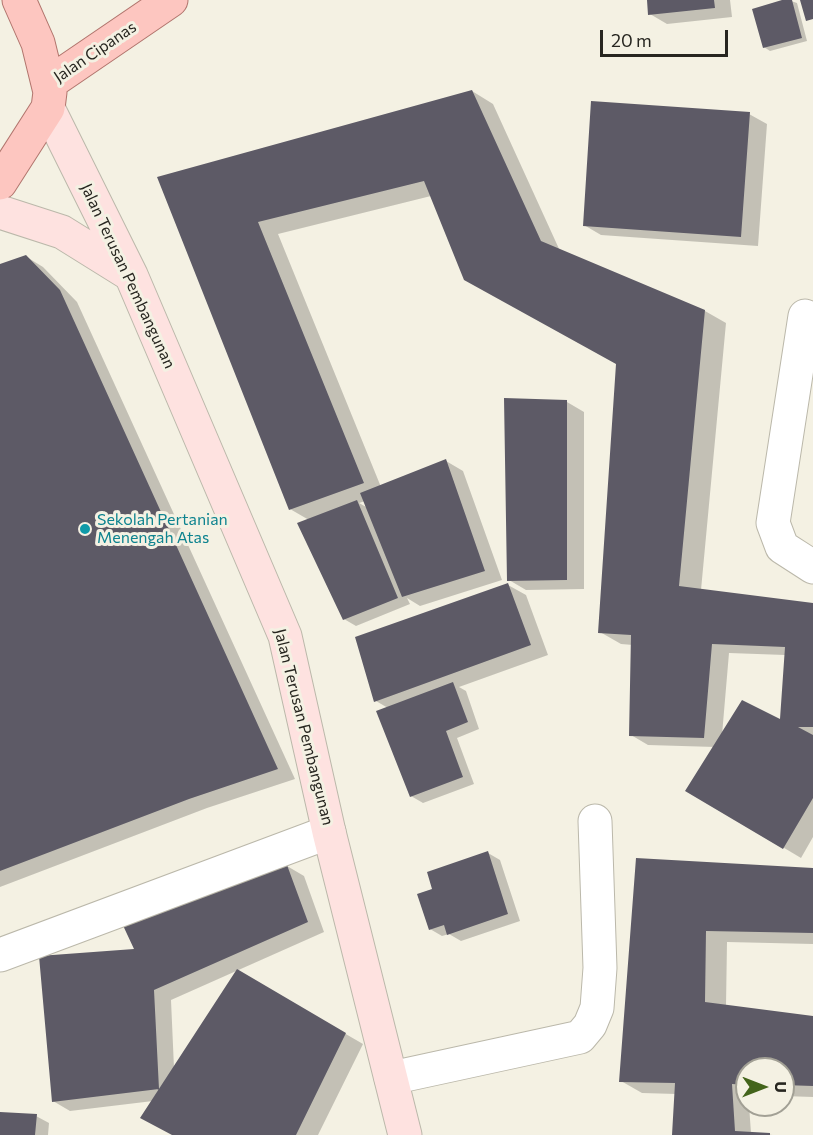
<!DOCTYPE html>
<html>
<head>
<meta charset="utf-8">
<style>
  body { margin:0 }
  #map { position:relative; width:813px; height:1135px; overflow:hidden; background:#f4f1e3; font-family:Commissioner,sans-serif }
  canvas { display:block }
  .north { position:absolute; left:735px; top:1057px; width:60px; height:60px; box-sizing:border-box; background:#f4f1e3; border:2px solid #a2a095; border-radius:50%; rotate:90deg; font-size:16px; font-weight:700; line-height:24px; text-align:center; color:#272620 }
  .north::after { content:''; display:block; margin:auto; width:21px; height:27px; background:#43641b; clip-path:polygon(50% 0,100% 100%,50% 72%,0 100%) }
  .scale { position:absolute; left:600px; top:30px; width:128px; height:27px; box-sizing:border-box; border:3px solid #272620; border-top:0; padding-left:8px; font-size:18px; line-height:21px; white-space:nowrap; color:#272620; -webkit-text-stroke:4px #f4f1e3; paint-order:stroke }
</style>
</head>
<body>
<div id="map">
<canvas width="813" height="1135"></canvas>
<div class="north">U</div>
<div class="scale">20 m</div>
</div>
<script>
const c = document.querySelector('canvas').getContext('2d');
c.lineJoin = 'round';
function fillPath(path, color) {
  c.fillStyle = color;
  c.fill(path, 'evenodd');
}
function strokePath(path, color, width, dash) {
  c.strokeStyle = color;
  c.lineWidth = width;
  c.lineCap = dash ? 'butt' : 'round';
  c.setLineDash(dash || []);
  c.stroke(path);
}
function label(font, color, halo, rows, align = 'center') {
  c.font = font + ' Commissioner,sans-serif';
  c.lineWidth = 6;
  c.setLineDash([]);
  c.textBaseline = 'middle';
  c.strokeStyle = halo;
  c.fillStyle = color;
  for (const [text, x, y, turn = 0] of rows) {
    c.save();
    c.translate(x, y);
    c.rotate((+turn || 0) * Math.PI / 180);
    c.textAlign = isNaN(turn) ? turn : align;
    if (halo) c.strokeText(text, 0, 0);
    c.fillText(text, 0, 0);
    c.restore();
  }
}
fillPath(new Path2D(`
  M 648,0 L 730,0 L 732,17 L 667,24 L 650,14 Z
  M 788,0 L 797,3 L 807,41 L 770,51 L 764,47 Z
  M 472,91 L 493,104 L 560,251 L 705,311 L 726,323 L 701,590 L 813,604 L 813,837 L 801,858 L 687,790 L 715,747 L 648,745 L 631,735 L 633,645 L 621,644 L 600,632 L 617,364 L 431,196 L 278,234 L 381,487 L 446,461 L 463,471 L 502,580 L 420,606 L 407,598 L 410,604 L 356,626 L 344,619 L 309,520 L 290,509 L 159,178 ZM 365,501 L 368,508 L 359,503 ZM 729,653 L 785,655 L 781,721 L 722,735 Z
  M 749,114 L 767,124 L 758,246 L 601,235 L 584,225 Z
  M 25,256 L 43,267 L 77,302 L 295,779 L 207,808 L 0,887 L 0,266 Z
  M 567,402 L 584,412 L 584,589 L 526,590 L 509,580 Z
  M 508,585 L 526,595 L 548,655 L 459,687 L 466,691 L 479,729 L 457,738 L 474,784 L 423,803 L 411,796 L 388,708 L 376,701 Z
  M 488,853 L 500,860 L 520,921 L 461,941 L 449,934 L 442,936 L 430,929 L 434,890 Z
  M 637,860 L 813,870 L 813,944 L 727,942 L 726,1006 L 813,1017 L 813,1097 L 783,1096 L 783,1069 L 747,1069 L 747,1105 L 749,1105 L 751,1133 L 773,1135 L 674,1135 L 676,1094 L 642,1093 L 621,1081 Z
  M 287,866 L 304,876 L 324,932 L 171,1000 L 174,1068 L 237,971 L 363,1044 L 318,1135 L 174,1135 L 153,1101 L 70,1111 L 53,1101 L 137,950 Z
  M 0,1114 L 36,1116 L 49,1123 L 48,1135 L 0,1135 Z`), '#0003');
fillPath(new Path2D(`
  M 647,0 L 714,0 L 715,8 L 648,15 Z
  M 782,0 L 792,0 L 802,38 L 763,48 L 752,9 Z
  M 800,0 L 813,0 L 813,19 L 806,21 Z
  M 472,90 L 541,241 L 705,310 L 679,586 L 813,603 L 813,727 L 798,727 L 813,735 L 813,798 L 783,849 L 685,791 L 742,700 L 780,719 L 785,647 L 712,644 L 704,738 L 629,736 L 631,635 L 598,633 L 616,364 L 464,280 L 424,181 L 258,222 L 364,483 L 289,510 L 157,177 Z
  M 591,101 L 750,112 L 741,237 L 583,226 Z
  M 26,255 L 60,290 L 278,769 L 189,799 L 0,871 L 0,264 Z
  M 504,398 L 567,400 L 567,580 L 507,581 Z
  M 446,459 L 485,571 L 402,597 L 360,493 Z
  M 357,500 L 398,598 L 343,620 L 297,523 Z
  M 508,583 L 531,645 L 374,702 L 355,637 Z
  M 453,682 L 468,722 L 446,731 L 463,777 L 410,797 L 376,711 Z
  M 488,851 L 508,914 L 447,935 L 444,925 L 429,930 L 417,894 L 432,889 L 427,872 Z
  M 636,858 L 813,868 L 813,933 L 706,931 L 705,1002 L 813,1016 L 813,1086 L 783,1085 L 783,1069 L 747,1069 L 747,1085 L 732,1084 L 735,1131 L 770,1133 L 770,1135 L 672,1135 L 675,1083 L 619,1082 Z
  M 287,865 L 308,922 L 154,990 L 159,1089 L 52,1102 L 39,956 L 134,949 L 120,919 Z
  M 237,969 L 346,1033 L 296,1135 L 172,1135 L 140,1118 Z
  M 0,1112 L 37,1114 L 35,1135 L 0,1135 Z`), '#5d5a66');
const street = new Path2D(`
  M 805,316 L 773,523 L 782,547 L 813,567
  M 0,955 L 329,832
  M 391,1078 L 580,1037 L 590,1025 L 597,1008 L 600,968 L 595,821`);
const secondary = new Path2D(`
  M 48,108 L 131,275 L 285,636 L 329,832 L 405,1135
  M 0,212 L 62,232 L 131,275`);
const primary = new Path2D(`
  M 48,84 L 171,0
  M 0,183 L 48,108 L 50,92 L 38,43 L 19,0`);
strokePath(street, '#bbb8aa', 35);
strokePath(secondary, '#bbb8aa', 35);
strokePath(primary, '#b1756d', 35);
strokePath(street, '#fff', 33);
strokePath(secondary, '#fee2e0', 33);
strokePath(primary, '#fdc6c0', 33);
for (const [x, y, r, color] of [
  [85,529,6,"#0f9aa8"]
]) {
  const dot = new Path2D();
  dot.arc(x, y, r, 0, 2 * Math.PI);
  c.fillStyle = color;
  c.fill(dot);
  strokePath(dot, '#f4f1e3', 2);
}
label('16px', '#272620', '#f4f1e3', [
  ["Jalan Cipanas",95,52,-34],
  ["Jalan Terusan Pembangunan",128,276,65],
  ["Jalan Terusan Pembangunan",304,727,76]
]);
label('16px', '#0d838f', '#f4f1e3', [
  ["Sekolah Pertanian",97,520],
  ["Menengah Atas",97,538]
], 'left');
</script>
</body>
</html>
